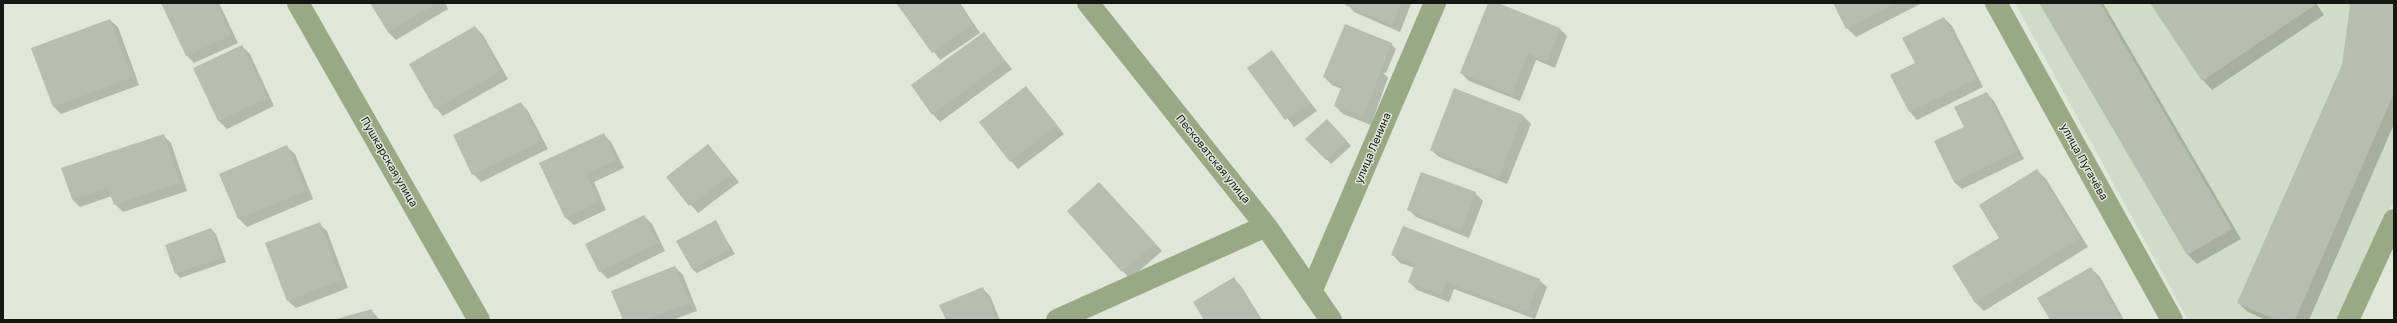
<!DOCTYPE html>
<html>
<head>
<meta charset="utf-8">
<style>
  body { margin:0 }
  #map { position:relative; width:2397px; height:323px; overflow:hidden; background:#e0e6d8; font-family:"Golos Text",sans-serif }
  canvas { display:block }
  .frame { position:absolute; inset:0; border:4px solid #151713; pointer-events:none }
</style>
</head>
<body>
<div id="map">
<canvas width="2397" height="323"></canvas>
<div class="frame"></div>
</div>
<script>
const c = document.querySelector('canvas').getContext('2d');
c.lineJoin = 'round';
function fillPath(path, color) {
  c.fillStyle = color;
  c.fill(path, 'evenodd');
}
function strokePath(path, color, width, dash) {
  c.strokeStyle = color;
  c.lineWidth = width;
  c.lineCap = dash ? 'butt' : 'round';
  c.setLineDash(dash || []);
  c.stroke(path);
}
function label(font, color, halo, rows, align = 'center') {
  c.font = font + ' "Golos Text",sans-serif';
  c.lineWidth = 3;
  c.setLineDash([]);
  c.textBaseline = 'middle';
  c.strokeStyle = halo;
  c.fillStyle = color;
  for (const [text, x, y, turn = 0] of rows) {
    c.save();
    c.translate(x, y);
    c.rotate((+turn || 0) * Math.PI / 180);
    c.textAlign = isNaN(turn) ? turn : align;
    if (halo) c.strokeText(text, 0, 0);
    c.fillText(text, 0, 0);
    c.restore();
  }
}
fillPath(new Path2D(`
  M 2015,3 L 2394,3 L 2394,200 L 2338,320 L 2188,320 Z`), '#d2dbc7');
fillPath(new Path2D(`
  M 162,3 L 219,3 L 238,43 L 194,63 L 186,55 Z
  M 371,3 L 445,3 L 448,9 L 396,40 L 388,32 Z
  M 898,3 L 960,3 L 980,33 L 940,60 Z
  M 1347,3 L 1410,3 L 1411,4 L 1400,32 L 1354,12 Z
  M 1490,3 L 1495,3 L 1560,29 L 1567,36 L 1555,68 L 1536,60 L 1520,101 L 1469,81 L 1461,73 Z
  M 1834,3 L 1922,3 L 1856,37 L 1847,28 Z
  M 2040,3 L 2103,3 L 2241,239 L 2197,264 L 2188,255 Z
  M 2151,3 L 2316,3 L 2324,15 L 2212,90 L 2203,80 Z
  M 2349,3 L 2394,3 L 2394,124 L 2309,320 L 2266,320 L 2248,312 L 2238,303 L 2343,65 L 2351,6 Z
  M 1944,18 L 1952,26 L 1983,87 L 1917,120 L 1910,112 L 1891,76 L 1916,63 Z
  M 110,20 L 118,27 L 139,85 L 61,114 L 53,106 Z
  M 475,27 L 483,35 L 508,79 L 443,116 L 436,108 Z
  M 983,33 L 1012,69 L 940,122 L 933,114 Z
  M 1391,44 L 1396,49 L 1386,73 L 1383,72 L 1388,78 L 1371,125 L 1343,114 L 1335,106 L 1342,89 L 1332,85 L 1324,77 Z
  M 242,46 L 250,54 L 274,106 L 227,129 L 219,121 L 194,69 Z
  M 1272,52 L 1317,111 L 1294,127 L 1249,69 Z
  M 1026,87 L 1064,134 L 1018,169 L 1011,161 Z
  M 1455,89 L 1523,116 L 1531,124 L 1507,184 L 1439,157 L 1431,150 Z
  M 1986,93 L 1994,101 L 2024,159 L 1962,189 L 1954,182 L 1965,128 Z
  M 521,103 L 528,111 L 548,149 L 481,182 L 473,174 Z
  M 1332,125 L 1351,146 L 1331,164 L 1307,139 Z
  M 603,134 L 611,142 L 624,168 L 594,182 L 606,210 L 574,225 L 566,218 L 541,163 Z
  M 163,135 L 171,143 L 187,191 L 123,212 L 115,204 L 112,196 L 80,207 L 72,199 Z
  M 708,145 L 739,182 L 698,213 L 667,177 Z
  M 287,147 L 295,154 L 313,199 L 247,227 L 239,219 L 220,175 Z
  M 2037,170 L 2046,179 L 2088,247 L 1984,311 L 1975,302 Z
  M 1107,191 L 1162,251 L 1130,279 L 1123,271 Z
  M 1475,193 L 1483,201 L 1469,238 L 1416,217 L 1408,209 Z
  M 644,216 L 652,224 L 665,251 L 608,279 L 600,271 Z
  M 715,221 L 735,254 L 697,273 L 692,269 Z
  M 319,224 L 327,231 L 348,288 L 296,308 L 288,301 Z
  M 211,229 L 216,234 L 226,262 L 180,278 L 176,273 Z
  M 1393,255 L 1539,280 L 1547,287 L 1535,319 L 1454,289 L 1449,302 L 1417,290 L 1409,282 L 1415,268 L 1400,263 Z
  M 675,267 L 683,275 L 697,311 L 672,320 L 624,320 Z
  M 2091,268 L 2100,277 L 2124,320 L 2051,320 Z
  M 1234,279 L 1241,286 L 1262,320 L 1205,320 Z
  M 982,288 L 990,296 L 1000,320 L 947,320 Z
  M 371,310 L 380,320 L 335,320 Z`), '#0003');
fillPath(new Path2D(`
  M 161,3 L 216,3 L 231,35 L 186,56 Z
  M 370,3 L 437,3 L 388,32 Z
  M 896,3 L 958,3 L 973,24 L 932,53 Z
  M 1346,3 L 1401,3 L 1392,25 L 1345,5 Z
  M 1488,3 L 1498,3 L 1560,28 L 1547,61 L 1528,53 L 1512,94 L 1460,73 Z
  M 1833,3 L 1896,3 L 1846,29 Z
  M 2039,3 L 2100,3 L 2232,229 L 2187,255 Z
  M 2150,3 L 2314,3 L 2315,5 L 2202,81 Z
  M 2348,3 L 2394,3 L 2394,93 L 2295,320 L 2276,320 L 2237,303 L 2342,65 L 2350,6 Z
  M 1944,17 L 1976,79 L 1909,112 L 1890,75 L 1915,63 L 1902,38 Z
  M 110,19 L 132,77 L 53,107 L 31,48 Z
  M 1345,24 L 1392,43 L 1363,117 L 1334,106 L 1342,85 L 1323,77 Z
  M 475,26 L 501,71 L 435,109 L 409,64 Z
  M 984,32 L 1005,61 L 932,115 L 911,85 Z
  M 242,45 L 267,98 L 218,121 L 193,68 Z
  M 1272,50 L 1310,103 L 1285,120 L 1247,68 Z
  M 1026,86 L 1057,125 L 1010,162 L 979,122 Z
  M 1454,88 L 1523,115 L 1499,177 L 1430,150 Z
  M 1987,92 L 2017,151 L 1954,182 L 1934,141 L 1964,127 L 1954,107 Z
  M 521,102 L 541,141 L 472,175 L 453,135 Z
  M 1327,119 L 1347,141 L 1326,160 L 1305,139 Z
  M 604,133 L 617,160 L 586,174 L 599,202 L 565,218 L 539,163 Z
  M 164,134 L 180,183 L 114,205 L 108,188 L 72,199 L 61,168 Z
  M 708,144 L 732,174 L 689,206 L 666,177 Z
  M 287,145 L 306,191 L 238,219 L 219,174 Z
  M 2037,169 L 2080,238 L 1975,303 L 1952,266 L 1999,238 L 1979,205 Z
  M 1421,172 L 1476,192 L 1461,230 L 1407,210 Z
  M 1099,182 L 1155,243 L 1122,272 L 1067,211 Z
  M 644,215 L 658,243 L 599,272 L 585,244 Z
  M 716,220 L 731,249 L 692,269 L 676,241 Z
  M 320,222 L 341,280 L 287,301 L 265,243 Z
  M 1403,226 L 1540,279 L 1527,312 L 1446,282 L 1441,295 L 1408,282 L 1415,264 L 1391,255 Z
  M 211,228 L 222,258 L 175,274 L 165,245 Z
  M 675,266 L 690,303 L 644,320 L 623,320 L 611,291 Z
  M 2091,267 L 2121,320 L 2050,320 L 2037,298 Z
  M 1234,277 L 1260,320 L 1204,320 L 1193,302 Z
  M 983,287 L 997,320 L 946,320 L 939,305 Z
  M 372,309 L 374,320 L 333,320 Z`), '#b7bdb0');
strokePath(new Path2D(`
  M 298,3 L 479,320
  M 1088,3 L 1266,226 L 1331,320
  M 1996,3 L 2172,320
  M 1311,292 L 1435,3
  M 1057,320 L 1266,226
  M 2348,320 L 2394,220`), '#99a985', 22);
label('11px', '#151713', '#e0e6d8', [
  ["улица Ленина",1373,148,-67],
  ["Песковатская улица",1213,159,51],
  ["Пушкарская улица",389,162,60],
  ["улица Пугачёва",2084,162,61]
]);
</script>
</body>
</html>
